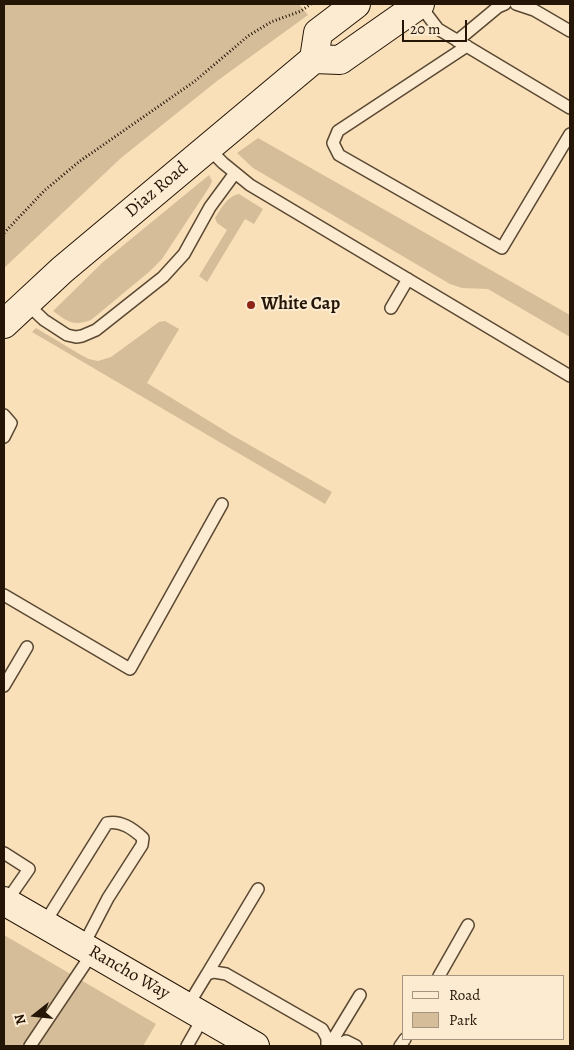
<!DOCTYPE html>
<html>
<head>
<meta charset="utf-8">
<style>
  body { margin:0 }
  #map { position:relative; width:574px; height:1050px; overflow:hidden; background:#fae0b8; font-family:Alegreya,serif }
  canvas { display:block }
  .frame { position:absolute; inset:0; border:5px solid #241507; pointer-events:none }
  .legend { position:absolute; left:402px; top:975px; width:162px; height:65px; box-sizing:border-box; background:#fcebd1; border:1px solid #a69580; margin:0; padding:6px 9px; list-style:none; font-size:15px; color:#241507 }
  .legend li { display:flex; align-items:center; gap:10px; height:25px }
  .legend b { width:25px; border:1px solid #a69580 }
  .north { position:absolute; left:10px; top:990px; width:50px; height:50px; -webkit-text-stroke:4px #fcebd1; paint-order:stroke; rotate:254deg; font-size:14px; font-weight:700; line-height:20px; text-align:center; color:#241507 }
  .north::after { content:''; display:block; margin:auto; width:18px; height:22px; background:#241507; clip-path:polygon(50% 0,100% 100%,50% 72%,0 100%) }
  .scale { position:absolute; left:402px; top:20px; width:65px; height:22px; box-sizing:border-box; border:2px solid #241507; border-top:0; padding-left:6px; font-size:15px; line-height:18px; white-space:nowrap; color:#241507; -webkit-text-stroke:4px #fcebd1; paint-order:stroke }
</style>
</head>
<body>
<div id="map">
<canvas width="574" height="1050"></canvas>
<div class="frame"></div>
<ul class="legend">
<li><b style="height:6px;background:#fcebd1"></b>Road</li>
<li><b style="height:14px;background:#d6bd9a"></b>Park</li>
</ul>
<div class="north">N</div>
<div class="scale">20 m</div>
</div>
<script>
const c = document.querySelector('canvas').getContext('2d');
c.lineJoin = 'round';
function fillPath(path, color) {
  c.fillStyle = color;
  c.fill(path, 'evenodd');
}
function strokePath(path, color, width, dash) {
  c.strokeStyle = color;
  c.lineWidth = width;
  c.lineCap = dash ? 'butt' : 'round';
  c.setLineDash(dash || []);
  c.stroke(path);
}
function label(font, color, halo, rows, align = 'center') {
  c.font = font + ' Alegreya,serif';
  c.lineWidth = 4;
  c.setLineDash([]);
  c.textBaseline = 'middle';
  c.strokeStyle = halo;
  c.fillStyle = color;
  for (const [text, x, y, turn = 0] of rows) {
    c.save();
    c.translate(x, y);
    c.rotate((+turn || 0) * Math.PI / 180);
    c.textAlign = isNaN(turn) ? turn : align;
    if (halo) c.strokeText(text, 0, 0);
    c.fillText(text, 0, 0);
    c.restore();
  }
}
fillPath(new Path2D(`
  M 4,4 L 299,4 L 308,15 L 217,81 L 121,158 L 4,268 Z
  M 258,138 L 570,315 L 570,337 L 488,289 L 462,288 L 450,284 L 253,168 L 237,153 Z
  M 209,175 L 212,181 L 210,186 L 162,259 L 149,272 L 91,320 C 73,327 67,321 53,311 L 103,262 Z
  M 239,194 L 263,209 L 254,224 L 245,219 L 207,282 L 199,276 L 227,230 L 217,223 L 215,218 C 221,209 227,196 239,194 Z
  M 165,321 L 179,329 L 147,383 L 232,435 L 332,492 L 325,504 L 32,332 L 36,328 L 81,355 L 89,359 L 98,361 L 111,357 L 159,322 Z
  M 4,935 L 156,1024 L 143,1046 L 4,1046 Z`), '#d6bd9a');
const lane = new Path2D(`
  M 419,4 L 438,29 L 570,108
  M 516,4 L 534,10 L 570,31
  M 457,41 L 498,7 L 505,4
  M 467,46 L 338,131 L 333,143 L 339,155 L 502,248 L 570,134
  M 208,148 L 223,163 L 250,185 L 570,376
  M 26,303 L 44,320 L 67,335 L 76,337 L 82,336 L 96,330 L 163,277 L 184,254 L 210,207 L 235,173
  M 391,308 L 408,279
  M 4,415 L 11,423 L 4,437
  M 4,595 L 130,669 L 222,504
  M 4,686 L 27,647
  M 4,853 L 29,869 L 6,902
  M 44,924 L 107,823 C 121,820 133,829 143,838 L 142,845 L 108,898 L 83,946
  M 207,974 L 258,889
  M 439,976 L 468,925
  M 187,1007 L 207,974 L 214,972 L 226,974 L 322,1029 L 327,1038 L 327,1046
  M 30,1046 L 93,952
  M 187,1046 L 204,1016
  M 329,1046 L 360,995
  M 335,1046 L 346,1041 L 356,1046
  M 400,1046 L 405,1039`);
const secondary = new Path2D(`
  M 314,59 L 318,33 L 356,4
  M 4,324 L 62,270 L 314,59 L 340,60 L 420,4
  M 4,901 L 255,1046`);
strokePath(lane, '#5a4833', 14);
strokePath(secondary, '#241507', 30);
strokePath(new Path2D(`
  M 4,233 L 45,190 L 80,161 L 195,81 L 248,36 L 271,22 L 301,11 L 311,4`), '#241507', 3, [1, 2.5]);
strokePath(lane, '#fcebd1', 11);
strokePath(secondary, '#fcebd1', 28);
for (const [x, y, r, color] of [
  [251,305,5,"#8f2418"]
]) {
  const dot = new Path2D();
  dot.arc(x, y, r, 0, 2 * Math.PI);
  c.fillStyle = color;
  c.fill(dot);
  strokePath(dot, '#fcebd1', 2);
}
label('18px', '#241507', '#fcebd1', [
  ["Diaz Road",157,190,-40],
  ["Rancho Way",129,973,30]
]);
label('bold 18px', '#241507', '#fcebd1', [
  ["White Cap",261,305]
], 'left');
</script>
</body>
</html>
